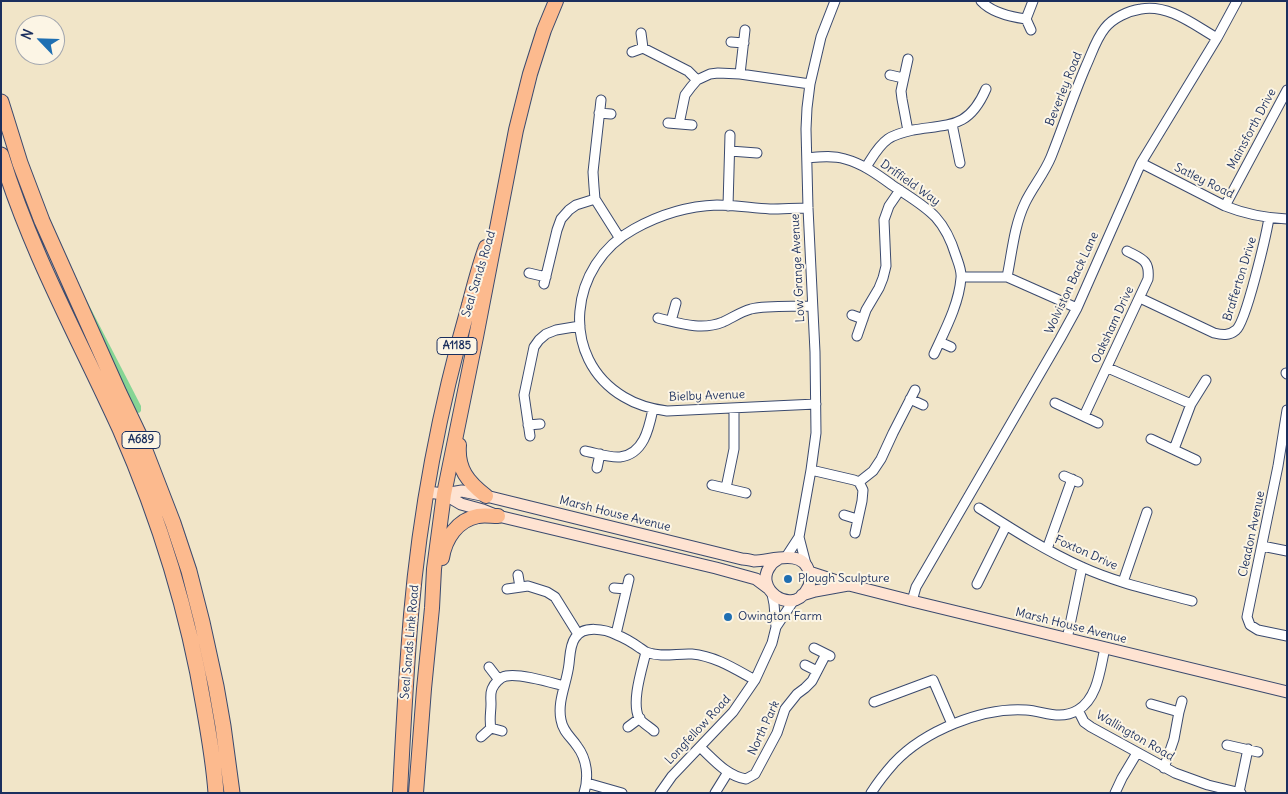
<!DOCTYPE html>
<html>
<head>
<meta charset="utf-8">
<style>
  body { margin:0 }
  #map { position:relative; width:1288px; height:794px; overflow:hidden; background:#f1e5c8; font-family:Delius,sans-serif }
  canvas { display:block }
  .frame { position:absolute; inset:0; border:2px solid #1b2f5e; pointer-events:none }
  .north { position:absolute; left:15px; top:15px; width:50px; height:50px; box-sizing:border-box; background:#fcf5e5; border:1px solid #a2a6af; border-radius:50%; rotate:294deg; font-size:14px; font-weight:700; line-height:20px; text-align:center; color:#1b2f5e }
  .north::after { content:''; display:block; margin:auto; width:18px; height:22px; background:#1f6fb2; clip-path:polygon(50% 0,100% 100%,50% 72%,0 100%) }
</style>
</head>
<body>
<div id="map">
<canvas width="1288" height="794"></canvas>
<div class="frame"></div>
<div class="north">N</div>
</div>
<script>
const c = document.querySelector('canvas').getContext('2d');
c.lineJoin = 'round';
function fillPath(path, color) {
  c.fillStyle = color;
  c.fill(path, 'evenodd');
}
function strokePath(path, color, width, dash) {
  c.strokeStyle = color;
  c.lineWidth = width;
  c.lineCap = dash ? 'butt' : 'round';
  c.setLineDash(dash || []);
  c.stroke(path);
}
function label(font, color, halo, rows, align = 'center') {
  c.font = font + ' Delius,sans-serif';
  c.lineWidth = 4;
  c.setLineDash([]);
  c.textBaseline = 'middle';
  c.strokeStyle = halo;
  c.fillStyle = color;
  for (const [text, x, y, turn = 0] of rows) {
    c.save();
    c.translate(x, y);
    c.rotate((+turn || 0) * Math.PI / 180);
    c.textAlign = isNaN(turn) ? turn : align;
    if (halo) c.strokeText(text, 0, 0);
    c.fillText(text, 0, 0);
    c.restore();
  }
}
fillPath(new Path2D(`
  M 74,276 L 141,406 L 141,411 L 139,413 L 136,412 Z`), '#86d594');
const street = new Path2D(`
  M 981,1 C 992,13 1011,17 1026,19
  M 1031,30 L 1026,19 L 1033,1
  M 731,42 L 744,43
  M 643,48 L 688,71 L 697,80
  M 632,52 L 643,48 L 641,33
  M 908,59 L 901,91 L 902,99 L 908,131
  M 740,74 L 745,30
  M 890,75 L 903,78
  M 601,100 L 593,172 L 594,187 L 595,199 L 619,237
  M 599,113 L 611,114
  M 668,123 L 692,125
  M 679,124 L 685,95 L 691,87 L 697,80 L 710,74 L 718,73 L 740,74 L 810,84
  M 952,124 L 960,163
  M 730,151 L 757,153
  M 807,158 C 819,157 832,155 845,159 C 863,164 877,174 892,185 C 926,208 943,214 956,256 C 958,262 962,271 961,278 C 959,304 945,330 934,354
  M 1141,163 L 1225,206 C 1245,214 1265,218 1287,219
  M 866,167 C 872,158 878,146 888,139 C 895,134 904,132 913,130 C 951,124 969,128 986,89
  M 728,206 L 730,135
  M 1225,206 L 1287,90
  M 808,208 C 795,208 783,209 770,209 C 752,208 735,205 717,205 C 688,206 659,215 634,229 C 569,264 558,358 624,397 C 637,405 652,409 667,411 L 816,404
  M 529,273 L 546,277
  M 962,277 L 1007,277 L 1077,308
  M 1007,277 C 1012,253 1014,226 1025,203 C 1032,188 1044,174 1051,157 C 1063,127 1073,96 1086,66 C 1092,53 1096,39 1105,28 C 1113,18 1128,11 1141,9 C 1169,4 1194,25 1217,38
  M 544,284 L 557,230 L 561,219 L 569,210 L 576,205 L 595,199
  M 1140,298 L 1214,333 C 1222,335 1229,336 1236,330 C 1246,322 1266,236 1269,218
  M 852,315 L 863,319
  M 658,318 C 679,323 701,331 723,322 C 732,318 740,312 751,309 C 769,305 793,307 812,306
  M 671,321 L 676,303
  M 857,336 L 866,310 L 879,288 L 883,278 L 886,266 L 884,220 L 889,206 L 900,190
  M 940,342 L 951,347
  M 1108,368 L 1191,404
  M 1286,373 L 1287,374
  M 910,399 L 923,405
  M 1055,403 L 1098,423
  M 1287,410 L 1278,466 L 1247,617 L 1250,625 L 1258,630 L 1287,636
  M 1084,416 L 1148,279 C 1150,260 1142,259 1127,251
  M 528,425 L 540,424
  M 530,436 L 524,395 L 534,347 L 539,340 L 546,334 L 556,330 L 580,326
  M 1151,439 L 1196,460
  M 1174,449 L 1191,404 L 1206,380
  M 585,451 C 596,453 609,458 620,457 C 644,454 649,428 653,409
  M 597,468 L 600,454
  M 811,470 L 854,480 L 859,482 L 873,471 L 881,459 L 893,433 L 915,390
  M 1064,476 L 1078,482
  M 712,485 L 746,493
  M 726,488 L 734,449 L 734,408
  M 979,508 C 1012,529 1046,551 1082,567 C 1117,583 1155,591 1192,601
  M 844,515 L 857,519
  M 855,533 L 862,501 L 863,490 L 859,482
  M 799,537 L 807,568
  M 1262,546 L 1287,551
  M 1047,549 L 1072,479
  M 786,557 L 799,537 L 811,470 L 816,433 L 815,352 L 808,208 L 806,129 L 807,108 L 810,84 L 821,37 L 835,1
  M 518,575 L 520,587
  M 1123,582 L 1147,512
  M 977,584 L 1006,526
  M 614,588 L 626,589
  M 507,589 L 528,586 L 547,592 L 555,597 L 578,634
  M 912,601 L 916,587 L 1060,339 L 1077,308 L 1141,163 L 1217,38 L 1237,1
  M 776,627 L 794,600
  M 616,634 L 629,579
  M 1067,639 L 1082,567
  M 814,648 L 830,656
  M 646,652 C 642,669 631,702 639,718 C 642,723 650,727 654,731
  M 805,665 L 817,671
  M 489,667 L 499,680
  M 874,702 L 933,680 L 952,724
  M 1151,704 L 1179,712 L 1182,701
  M 1078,710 L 1084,722 L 1091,727 L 1175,773 L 1208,785 L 1241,793
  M 628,727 L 640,718
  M 491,728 C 489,720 491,712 491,704 C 491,699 490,694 492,689 C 494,684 500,677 506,676 C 520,673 549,682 564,686
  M 481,737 L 491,728 L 502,731
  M 1227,745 L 1258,752
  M 700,747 C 714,760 727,776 746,779 L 755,774 L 777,733 L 785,709 L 797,694 L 805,688 L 812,681 L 826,654
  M 1164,768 L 1174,739 L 1179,712
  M 587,783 L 622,793
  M 1239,792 L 1248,749
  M 584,793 C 589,777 587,759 577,746 C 571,737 563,732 561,720 C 557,701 567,683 569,664 C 570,656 570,645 575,638 C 583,625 605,629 617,635 C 625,638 633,643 640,648 C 642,649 644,651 646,652 C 661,658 678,653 692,654 C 715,656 735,669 755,680
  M 660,793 L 672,776 L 733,712 L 755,680 L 772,643 L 776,627 L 774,604 L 772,594
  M 715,793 L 728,772
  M 871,793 C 878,782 886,772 894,763 C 924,731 982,707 1026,710 C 1044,711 1059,721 1078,710 C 1098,698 1100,669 1105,648
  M 1115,793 L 1122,778 L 1137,753`);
const secondary = new Path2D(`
  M 427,492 L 444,494 L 462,491 L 486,496 L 742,559 C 746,559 750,560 754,561 C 771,561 803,548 809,572 C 811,579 810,586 806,591 C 791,616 752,588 771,565 C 773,562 777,560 780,558
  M 444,494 L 461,504 L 483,510 L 498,516 L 716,568 L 756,579 L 768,588
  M 809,572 L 849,585 L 912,601 L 1287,692
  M 802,595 L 815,591 L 848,585`);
const primary = new Path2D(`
  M 459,445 C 457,469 468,482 486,496
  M 442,558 C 445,539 457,520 478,516 C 484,515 491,516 498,516
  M 400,793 C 403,733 406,674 411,615 C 420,510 440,406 469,305 C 474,286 479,266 486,247
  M 416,793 L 424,689 L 432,608 L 434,569 L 444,494 L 476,337 L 516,130 L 530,74 L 544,30 L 556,1`);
const highway = new Path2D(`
  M 1,102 L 20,163 L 42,221 L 119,393 L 139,435 L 173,523 L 189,571 L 202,622 L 216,686 L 223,726 L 232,793
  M 1,155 C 30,251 79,339 120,429 C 159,518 188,611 204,707 C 209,735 214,764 216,793`);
strokePath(street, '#3b4a6e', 11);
strokePath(secondary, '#3b4a6e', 13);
strokePath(primary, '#3b4a6e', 16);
strokePath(highway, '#3b4a6e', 17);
strokePath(street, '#fff', 9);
strokePath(secondary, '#fee3d2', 11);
strokePath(primary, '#fcba8e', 14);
strokePath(highway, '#fcba8e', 15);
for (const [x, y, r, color] of [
  [788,579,5,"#1f6fb2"],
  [728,617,5,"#1f6fb2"]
]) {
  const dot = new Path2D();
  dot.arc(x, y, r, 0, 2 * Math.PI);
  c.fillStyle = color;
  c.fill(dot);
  strokePath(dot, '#fcf5e5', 2);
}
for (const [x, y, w] of [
  [457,346,40],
  [141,440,38]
]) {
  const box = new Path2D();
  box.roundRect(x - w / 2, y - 8.5, w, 17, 4);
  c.fillStyle = '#fcf5e5';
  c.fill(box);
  strokePath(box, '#1b2f5e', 1);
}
label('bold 11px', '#1b2f5e', null, [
  ["A1185",457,346],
  ["A689",141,440]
]);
label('12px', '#1b2f5e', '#fcf5e5', [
  ["Beverley Road",1064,89,-68],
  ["Mainsforth Drive",1252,129,-62],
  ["Satley Road",1204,181,26],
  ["Driffield Way",910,183,35],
  ["Low Grange Avenue",798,268,-93],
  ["Seal Sands Road",479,274,-73],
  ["Brafferton Drive",1240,279,-73],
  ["Wolviston Back Lane",1072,283,-65],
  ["Oaksham Drive",1113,325,-65],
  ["Bielby Avenue",707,396,-2],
  ["Marsh House Avenue",615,514,14],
  ["Cleadon Avenue",1252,534,-78],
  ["Foxton Drive",1086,553,24],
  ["Marsh House Avenue",1071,626,14],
  ["Seal Sands Link Road",410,642,-85],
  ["North Park",764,728,-65],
  ["Longfellow Road",698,730,-47],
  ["Wallington Road",1135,736,30]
]);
label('12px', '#1b2f5e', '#fcf5e5', [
  ["Plough Sculpture",798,579],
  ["Owington Farm",738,617]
], 'left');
</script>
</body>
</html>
